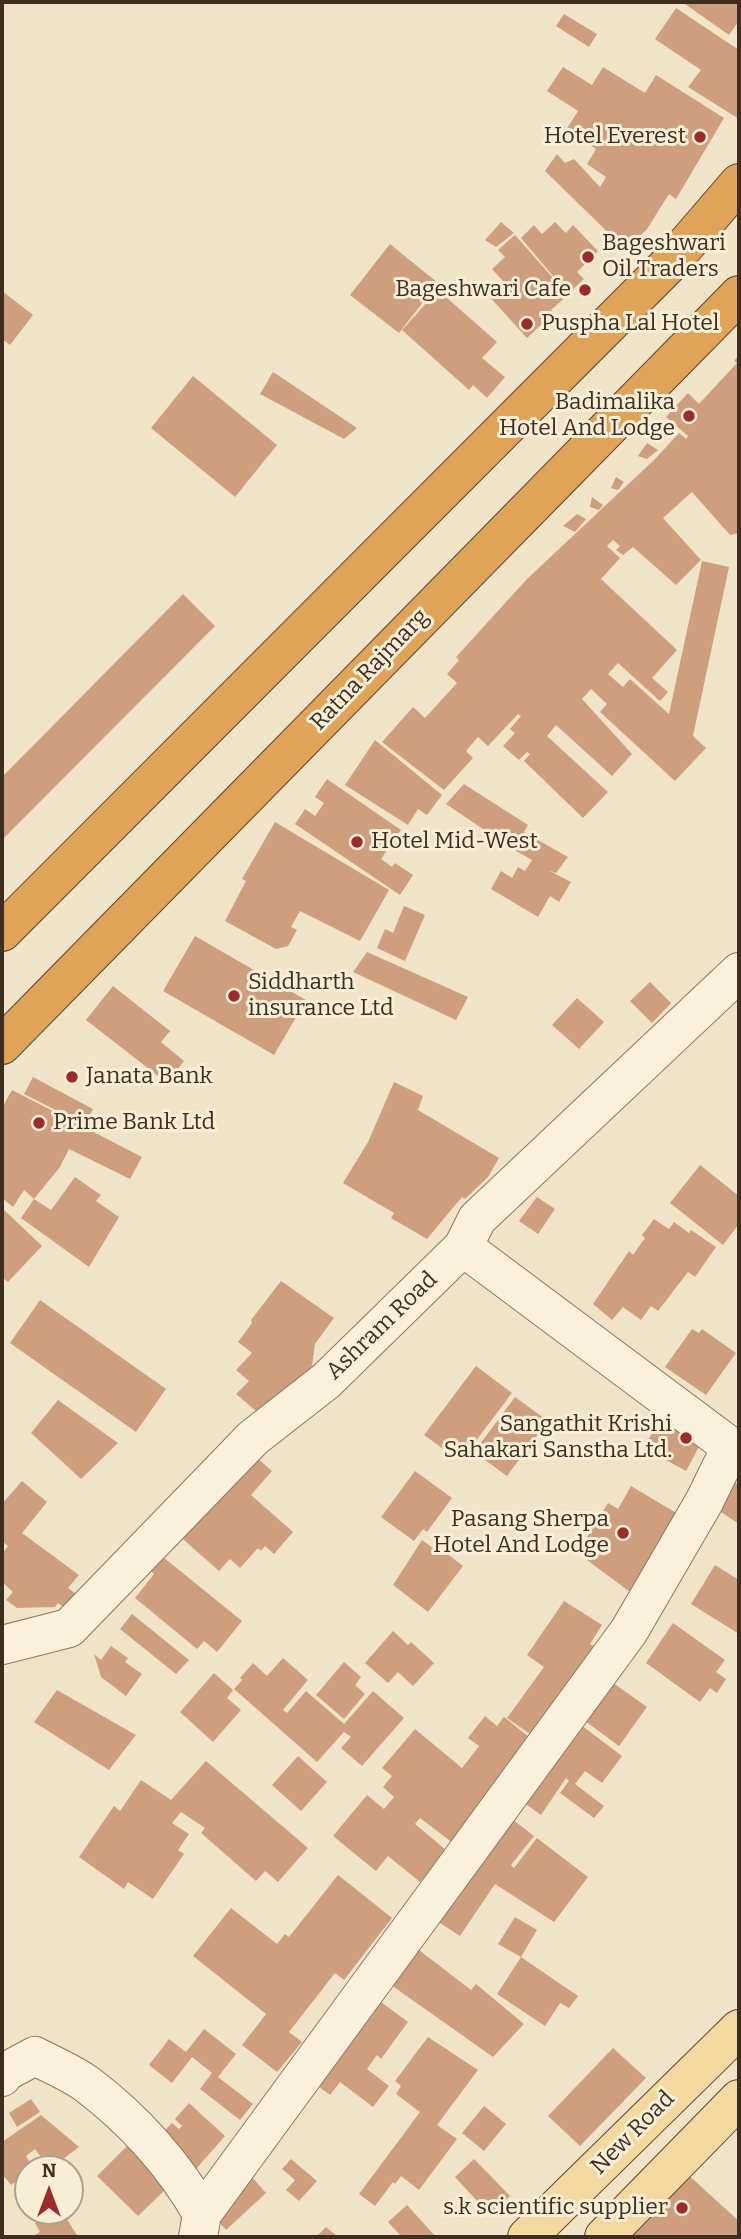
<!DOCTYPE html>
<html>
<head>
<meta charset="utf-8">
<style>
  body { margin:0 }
  #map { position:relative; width:741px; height:2239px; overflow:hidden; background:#f0e4c8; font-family:Bitter,serif }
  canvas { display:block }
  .frame { position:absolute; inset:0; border:4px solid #3d2e20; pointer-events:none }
  .north { position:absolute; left:14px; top:2155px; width:70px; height:70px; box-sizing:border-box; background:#f7eed8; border:2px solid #ada18e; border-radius:50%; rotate:0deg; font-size:19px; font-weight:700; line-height:28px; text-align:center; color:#3d2e20 }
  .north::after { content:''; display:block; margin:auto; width:24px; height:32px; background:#9e2a2b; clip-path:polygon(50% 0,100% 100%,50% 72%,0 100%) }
</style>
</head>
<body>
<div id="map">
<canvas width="741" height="2239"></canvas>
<div class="frame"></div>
<div class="north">N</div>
</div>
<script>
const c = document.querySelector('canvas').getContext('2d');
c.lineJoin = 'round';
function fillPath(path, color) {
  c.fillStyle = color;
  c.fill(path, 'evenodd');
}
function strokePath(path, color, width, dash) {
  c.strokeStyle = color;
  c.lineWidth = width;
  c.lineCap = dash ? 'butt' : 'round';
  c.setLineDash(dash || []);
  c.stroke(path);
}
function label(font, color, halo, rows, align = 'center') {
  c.font = font + ' Bitter,serif';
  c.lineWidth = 6;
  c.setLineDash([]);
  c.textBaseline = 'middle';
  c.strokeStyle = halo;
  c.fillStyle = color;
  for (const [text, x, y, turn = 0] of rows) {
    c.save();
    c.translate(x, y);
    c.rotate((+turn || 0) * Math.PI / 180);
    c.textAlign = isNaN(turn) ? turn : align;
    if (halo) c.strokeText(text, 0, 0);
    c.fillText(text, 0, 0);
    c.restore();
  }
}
fillPath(new Path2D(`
  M 682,2 L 739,2 L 739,21 L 729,35 Z
  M 676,8 L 739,50 L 739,119 L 688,87 L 701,70 L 655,39 Z
  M 564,14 L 597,34 L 589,47 L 556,26 Z
  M 563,67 L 592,85 L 603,67 L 645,93 L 656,75 L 724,118 L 676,199 L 669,194 L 647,229 L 626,250 L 545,171 L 557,154 L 565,163 L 574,159 L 600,187 L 606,177 L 587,164 L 596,149 L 566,130 L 578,111 L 547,91 Z
  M 501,222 L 514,233 L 496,247 L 485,240 Z
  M 555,222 L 566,233 L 573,225 L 598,251 L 577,272 L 584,279 L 568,294 L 521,238 L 534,225 L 542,234 Z
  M 515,235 L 568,295 L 551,310 L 559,319 L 548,330 L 542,324 L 527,338 L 488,295 L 503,281 L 492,269 L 505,257 L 498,250 Z
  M 390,244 L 438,283 L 399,333 L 350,295 Z
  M 438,290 L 497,342 L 482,358 L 505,377 L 487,398 L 473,385 L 469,390 L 402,330 Z
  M 2,291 L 33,315 L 10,345 L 2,339 Z
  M 739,355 L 739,533 L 730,535 L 692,492 L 663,518 L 701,560 L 676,585 L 633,547 L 623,555 L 616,550 L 620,546 L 613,540 L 607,546 L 620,558 L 601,579 L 677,650 L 652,678 L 668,692 L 660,701 L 618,663 L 608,674 L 623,687 L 630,679 L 669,714 L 702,561 L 729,567 L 693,736 L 706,748 L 675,781 L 600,712 L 607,704 L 591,689 L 582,699 L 632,754 L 612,776 L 556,725 L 547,736 L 608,792 L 583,818 L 524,761 L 530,754 L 527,752 L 519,760 L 503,746 L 515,733 L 510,729 L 521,716 L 518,714 L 488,746 L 478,737 L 466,751 L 473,758 L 444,790 L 382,742 L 413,707 L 425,718 L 457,683 L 447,674 L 459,660 L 456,657 L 527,579 L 655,459 L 679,433 L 686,439 L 688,436 L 666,417 L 688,393 L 699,404 L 737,363 L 734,361 Z
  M 273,372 L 357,428 L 344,439 L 260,394 Z
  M 193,376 L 277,445 L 235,497 L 151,428 Z
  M 647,443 L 658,450 L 647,459 L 638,456 Z
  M 616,477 L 624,482 L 618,490 L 611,488 Z
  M 592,497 L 603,505 L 599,510 L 590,507 Z
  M 577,514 L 586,519 L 575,532 L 563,526 Z
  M 183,594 L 215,626 L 2,840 L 2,777 Z
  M 375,740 L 442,795 L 427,815 L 418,809 L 408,825 L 345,785 Z
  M 327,779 L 401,830 L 381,859 L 392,867 L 395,863 L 413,875 L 400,895 L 295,824 L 305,809 L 315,816 L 324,803 L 315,797 Z
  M 464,784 L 528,825 L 524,832 L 568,857 L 556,873 L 548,870 L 571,882 L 559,902 L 550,896 L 538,917 L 491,889 L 501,871 L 512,878 L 518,867 L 525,871 L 532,860 L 511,848 L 446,804 Z
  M 275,822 L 389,890 L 360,941 L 300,911 L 291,927 L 297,930 L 288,946 L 276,949 L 225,921 L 246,881 L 242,879 Z
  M 404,906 L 425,915 L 405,961 L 377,948 L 385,929 L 393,933 Z
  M 195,936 L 306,1000 L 274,1055 L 163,991 Z
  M 367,952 L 468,997 L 456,1020 L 353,972 Z
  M 650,982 L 671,1003 L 652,1023 L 630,1001 Z
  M 113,986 L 170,1031 L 161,1042 L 184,1061 L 167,1083 L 86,1020 Z
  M 577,998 L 604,1022 L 579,1049 L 552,1025 Z
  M 33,1077 L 93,1109 L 85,1125 L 24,1094 Z
  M 394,1082 L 423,1096 L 418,1110 L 499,1158 L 488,1177 L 465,1199 L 462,1197 L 427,1239 L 391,1218 L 394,1213 L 343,1183 L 368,1142 Z
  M 12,1090 L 142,1157 L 130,1179 L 69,1149 L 60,1167 L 34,1199 L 51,1210 L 75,1177 L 101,1195 L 96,1201 L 119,1217 L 89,1267 L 21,1218 L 34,1199 L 24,1190 L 13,1207 L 2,1198 L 2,1108 Z
  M 700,1165 L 739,1196 L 739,1224 L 723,1245 L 670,1203 Z
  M 537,1197 L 555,1209 L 538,1234 L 519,1221 Z
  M 2,1208 L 42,1246 L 8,1282 L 2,1277 Z
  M 654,1219 L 669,1229 L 674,1222 L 689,1233 L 691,1230 L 716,1247 L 695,1277 L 688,1272 L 658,1311 L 651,1306 L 641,1320 L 623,1307 L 612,1320 L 593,1304 L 629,1251 L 633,1255 L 645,1238 L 642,1235 Z
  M 281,1281 L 334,1318 L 315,1344 L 312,1366 L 268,1421 L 236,1394 L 249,1381 L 236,1370 L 252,1353 L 238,1342 L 252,1323 L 251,1320 Z
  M 40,1300 L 166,1389 L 136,1432 L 10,1343 Z
  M 692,1329 L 699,1333 L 702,1329 L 736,1353 L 706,1395 L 665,1367 Z
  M 476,1366 L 512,1393 L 469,1450 L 457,1441 L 449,1453 L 424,1435 Z
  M 515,1397 L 548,1421 L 507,1476 L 474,1452 Z
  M 58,1400 L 118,1443 L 81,1479 L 31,1433 Z
  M 660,1407 L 707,1432 L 686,1471 L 644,1448 L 652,1433 L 647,1431 Z
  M 248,1450 L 272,1471 L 251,1495 L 293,1532 L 274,1554 L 265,1546 L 261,1551 L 258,1548 L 240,1568 L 230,1559 L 219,1571 L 176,1533 Z
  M 415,1471 L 452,1498 L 427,1532 L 423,1529 L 414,1541 L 381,1517 Z
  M 727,1478 L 739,1485 L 739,1524 L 712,1506 Z
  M 22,1481 L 47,1502 L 22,1533 L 79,1575 L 68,1588 L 79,1596 L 67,1610 L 58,1603 L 55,1607 L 17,1608 L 6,1600 L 13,1592 L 2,1582 L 2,1554 L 8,1546 L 2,1541 L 2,1504 Z
  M 631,1486 L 678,1514 L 630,1592 L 583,1557 L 590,1545 L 584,1542 L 608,1503 L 618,1509 Z
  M 422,1540 L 433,1548 L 436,1545 L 463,1566 L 428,1612 L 393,1585 Z
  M 158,1553 L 242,1621 L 217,1652 L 204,1641 L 197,1649 L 135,1598 L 154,1574 L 146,1567 Z
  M 715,1565 L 739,1580 L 739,1634 L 691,1604 Z
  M 564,1601 L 602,1625 L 590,1644 L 599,1649 L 561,1697 L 558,1695 L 530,1734 L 507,1718 L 544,1667 L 527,1655 Z
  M 132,1614 L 189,1660 L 176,1674 L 120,1629 Z
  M 673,1623 L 725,1660 L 716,1672 L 726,1679 L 717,1693 L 710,1688 L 700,1702 L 646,1663 Z
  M 393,1631 L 408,1645 L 411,1642 L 434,1663 L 413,1686 L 398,1672 L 388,1683 L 365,1663 Z
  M 111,1646 L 128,1658 L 125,1662 L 142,1674 L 126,1696 L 101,1677 L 94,1654 L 101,1660 Z
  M 283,1658 L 308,1680 L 283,1710 L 287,1713 L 306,1691 L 344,1724 L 373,1691 L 404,1718 L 362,1766 L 341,1748 L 351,1737 L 344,1732 L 317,1762 L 234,1689 L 242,1680 L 240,1678 L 253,1663 L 267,1676 Z
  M 344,1662 L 361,1677 L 355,1685 L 365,1694 L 344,1719 L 316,1695 Z
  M 214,1673 L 233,1690 L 227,1698 L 241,1710 L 213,1742 L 180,1712 Z
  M 609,1680 L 647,1707 L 619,1746 L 581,1718 Z
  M 57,1690 L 136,1735 L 109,1770 L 34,1722 Z
  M 485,1716 L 497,1726 L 504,1717 L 534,1741 L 458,1847 L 420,1818 L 415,1824 L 446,1850 L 420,1882 L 388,1856 L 376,1871 L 333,1836 L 367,1795 L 384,1809 L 394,1797 L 383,1787 L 392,1776 L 382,1768 L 415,1729 L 462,1768 L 479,1746 L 468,1738 Z
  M 577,1722 L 622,1756 L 602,1783 L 585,1771 L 575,1784 L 604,1806 L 594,1818 L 560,1793 L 569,1781 L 566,1778 L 541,1815 L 520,1800 Z
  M 298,1756 L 327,1782 L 301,1811 L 272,1785 Z
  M 206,1761 L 308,1848 L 278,1882 L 265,1871 L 256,1881 L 201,1833 L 205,1828 L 181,1812 L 172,1823 L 189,1834 L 178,1850 L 184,1854 L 153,1899 L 128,1882 L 124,1889 L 79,1857 L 114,1806 L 120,1811 L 141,1780 L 171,1800 Z
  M 507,1815 L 534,1836 L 511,1865 L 514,1868 L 537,1838 L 588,1877 L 554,1922 L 495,1884 L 460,1936 L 437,1921 Z
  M 338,1875 L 392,1918 L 344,1980 L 335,1973 L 289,2032 L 302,2042 L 277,2072 L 242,2045 L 266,2014 L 193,1956 L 231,1908 L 277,1944 L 285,1934 L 289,1937 Z
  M 515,1917 L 537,1930 L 521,1957 L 578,1996 L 569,2008 L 560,2003 L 545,2026 L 497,1994 L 521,1957 L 498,1944 Z
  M 410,1943 L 471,1990 L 476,1984 L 524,2024 L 493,2057 L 384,1980 Z
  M 369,1993 L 408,2022 L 381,2059 L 377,2055 L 367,2069 L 389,2086 L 373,2107 L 340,2082 L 330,2095 L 306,2077 Z
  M 204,2029 L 236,2054 L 218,2077 L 253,2104 L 240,2120 L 200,2089 L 212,2073 L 192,2057 L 172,2083 L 149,2065 L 169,2039 L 186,2052 Z
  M 428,2037 L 478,2070 L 437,2125 L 457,2139 L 419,2190 L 401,2176 L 395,2184 L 393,2182 L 375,2206 L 359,2194 L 420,2112 L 396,2094 L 401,2086 L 395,2081 Z
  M 613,2048 L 646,2078 L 580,2146 L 548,2116 Z
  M 31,2099 L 40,2112 L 17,2127 L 9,2113 Z
  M 189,2103 L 225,2136 L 196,2169 L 159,2136 L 172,2123 L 179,2129 L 182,2126 L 175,2119 Z
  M 484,2106 L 506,2124 L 484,2151 L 462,2133 Z
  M 41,2115 L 79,2147 L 50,2169 L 35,2149 L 26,2156 L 34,2169 L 28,2169 L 28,2173 L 11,2185 L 2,2174 L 2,2142 Z
  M 127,2146 L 168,2187 L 138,2216 L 97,2176 Z
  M 291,2159 L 317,2181 L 299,2201 L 286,2190 L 295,2180 L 282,2169 Z
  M 474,2159 L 510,2196 L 490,2215 L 455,2177 Z
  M 685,2172 L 739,2221 L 739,2237 L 617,2237 Z
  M 250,2175 L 266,2193 L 226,2230 L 210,2212 Z
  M 407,2205 L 436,2237 L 402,2237 L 388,2222 Z
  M 55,2211 L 62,2211 L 78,2237 L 32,2237 L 40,2232 L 35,2223 Z
  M 326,2227 L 338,2237 L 316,2237 Z`), '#cf9f7d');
const minor = new Path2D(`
  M 463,1247 L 731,1447
  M 2,1645 L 69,1628 L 253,1438 L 326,1381 L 463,1247 L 477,1219 L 739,972
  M 2,2077 L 5,2072 L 35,2056 C 52,2065 72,2073 88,2085 C 133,2119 175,2165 202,2214
  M 198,2237 L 202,2214 L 629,1631 L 704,1502 L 731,1447 L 739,1453`);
const major = new Path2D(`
  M 527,2237 L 739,2029
  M 604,2237 L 739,2099`);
const highway = new Path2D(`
  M 2,932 L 671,262 L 739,183
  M 2,1045 L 739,295`);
strokePath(minor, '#8d765c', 40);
strokePath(major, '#5b4430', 40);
strokePath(highway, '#5b4430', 40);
strokePath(minor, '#faf1dc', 38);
strokePath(major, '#f3d9a0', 38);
strokePath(highway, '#e0a458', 38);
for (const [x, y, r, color] of [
  [700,137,7,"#9e2a2b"],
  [588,257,7,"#9e2a2b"],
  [585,290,7,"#9e2a2b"],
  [527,324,7,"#9e2a2b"],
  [689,416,7,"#9e2a2b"],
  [357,842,7,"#9e2a2b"],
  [234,996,7,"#9e2a2b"],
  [72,1077,7,"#9e2a2b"],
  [39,1123,7,"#9e2a2b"],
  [686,1438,7,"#9e2a2b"],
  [623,1533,7,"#9e2a2b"],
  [682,2208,7,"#9e2a2b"]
]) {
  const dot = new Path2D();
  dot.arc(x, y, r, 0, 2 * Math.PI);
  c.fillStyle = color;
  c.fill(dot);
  strokePath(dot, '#f7eed8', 2.5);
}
label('23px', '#3d2e20', '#f7eed8', [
  ["Hotel Everest",686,137],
  ["Bageshwari",602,244,"left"],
  ["Oil Traders",602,270,"left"],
  ["Bageshwari Cafe",571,290],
  ["Puspha Lal Hotel",541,324,"left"],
  ["Badimalika",675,403],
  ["Hotel And Lodge",675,429],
  ["Hotel Mid-West",371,842,"left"],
  ["Siddharth",248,983,"left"],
  ["insurance Ltd",248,1009,"left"],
  ["Janata Bank",86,1077,"left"],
  ["Prime Bank Ltd",53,1123,"left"],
  ["Sangathit Krishi",672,1425],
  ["Sahakari Sanstha Ltd.",672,1451],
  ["Pasang Sherpa",609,1520],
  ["Hotel And Lodge",609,1546],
  ["s.k scientific supplier",668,2208]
], 'right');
label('23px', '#3d2e20', '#f7eed8', [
  ["Ratna Rajmarg",370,670,-46],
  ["Ashram Road",382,1326,-44],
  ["New Road",633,2133,-45]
]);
</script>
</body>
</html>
